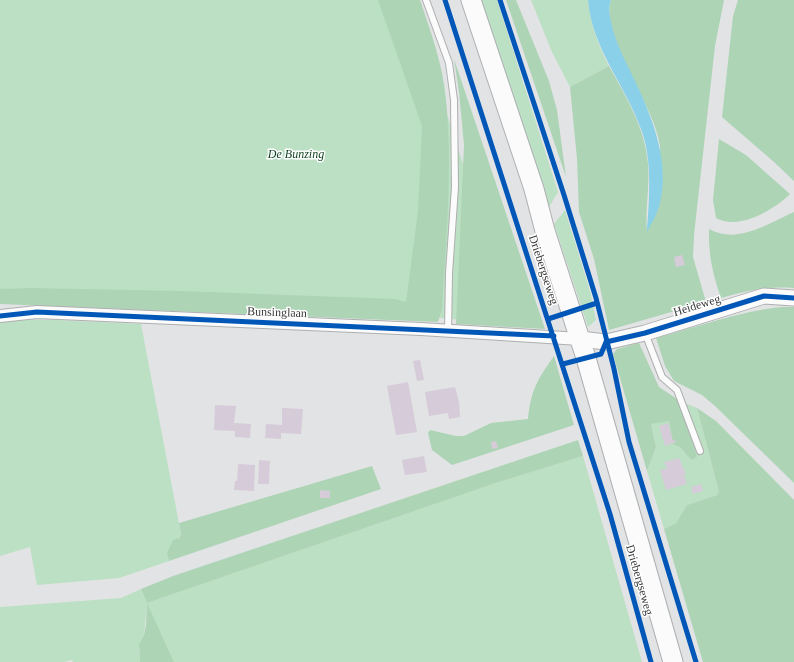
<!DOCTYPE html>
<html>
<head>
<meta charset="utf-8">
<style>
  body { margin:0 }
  canvas { display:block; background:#e2e3e5 }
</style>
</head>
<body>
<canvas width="794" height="662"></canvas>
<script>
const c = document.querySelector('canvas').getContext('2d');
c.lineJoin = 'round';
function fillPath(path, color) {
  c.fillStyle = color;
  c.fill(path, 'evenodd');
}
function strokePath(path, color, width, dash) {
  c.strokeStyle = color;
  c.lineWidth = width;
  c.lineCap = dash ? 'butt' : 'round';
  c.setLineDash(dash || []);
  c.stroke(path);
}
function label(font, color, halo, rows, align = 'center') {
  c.font = font + ' Georgia,serif';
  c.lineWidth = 3;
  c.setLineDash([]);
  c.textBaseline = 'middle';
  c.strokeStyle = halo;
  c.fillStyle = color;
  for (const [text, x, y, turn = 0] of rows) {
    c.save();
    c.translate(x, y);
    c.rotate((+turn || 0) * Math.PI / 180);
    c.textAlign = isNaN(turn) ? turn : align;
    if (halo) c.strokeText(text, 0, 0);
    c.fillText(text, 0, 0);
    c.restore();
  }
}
fillPath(new Path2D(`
  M 0,0 L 410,0 L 465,170 L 462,320 L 420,316 L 0,297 Z
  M 481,0 L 497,0 L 558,192 L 549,207 Z
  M 531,0 L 588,0 C 590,23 598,45 609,66 L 570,87 L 552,52 Z
  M 565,210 L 590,291 L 596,320 L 588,327 L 554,224 Z
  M 0,319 L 55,320 L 141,324 L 181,534 L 167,553 L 169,561 L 119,578 L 37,585 L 30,547 L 0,556 Z
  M 680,401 L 697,408 L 719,492 L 717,495 L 687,505 L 676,523 L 664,529 L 647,471 L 656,447 L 651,424 L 669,420 L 673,444 L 681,448 L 691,460 Z
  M 583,456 L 642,662 L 174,662 L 147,604 L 144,635 L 139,644 L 140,662 L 73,662 L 72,660 L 64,662 L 0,662 L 0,607 L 121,598 L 141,589 L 147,603 L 496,483 Z`), '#bce0c3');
fillPath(new Path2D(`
  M 378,0 L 420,0 C 431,32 443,65 446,100 C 453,169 446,239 442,309 L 438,322 L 0,304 L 0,289 L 31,288 L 182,291 L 395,299 L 406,302 L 418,211 L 422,126 Z
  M 506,0 L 516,0 L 549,81 L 557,110 L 566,177 Z
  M 611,0 L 724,0 L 715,46 L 694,235 L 693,257 L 706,302 L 609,330 L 594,259 L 579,212 L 577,159 L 570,87 L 609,66 C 626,97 645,127 648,164 C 650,186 645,209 647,231 C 650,211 653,190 656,170 C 657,163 661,153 660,146 C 656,107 599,34 611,0 Z
  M 738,0 L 794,0 L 794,181 L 774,162 L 722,117 L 733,16 Z
  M 454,59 L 545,329 L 456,324 L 464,145 L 459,92 Z
  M 719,139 L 746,155 L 790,194 C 774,210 738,231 716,218 L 713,200 Z
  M 794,212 L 794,288 C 766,286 747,291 721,298 C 713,275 708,254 709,229 C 737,245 769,223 794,212 Z
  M 782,307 L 794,307 L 794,483 L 715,406 L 702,395 L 674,381 L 665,366 L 656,338 C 697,327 739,311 782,307 Z
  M 639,343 L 659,387 L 680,401 L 697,457 L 691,460 L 681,448 L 673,444 L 669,421 L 651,424 L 656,447 L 647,471 L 613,354 L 617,349 Z
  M 554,356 L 574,425 L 452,465 L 432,450 L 428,433 L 430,430 L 456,436 L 464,436 L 491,423 L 528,419 C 531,390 537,380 554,356 Z
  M 697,408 L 716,421 L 794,500 L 794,662 L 703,662 L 664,529 L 676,523 L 687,505 L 717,495 L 719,492 Z
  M 578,440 L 583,456 L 496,483 L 147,603 L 174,662 L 140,662 L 139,644 L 144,635 L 146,625 L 147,603 L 141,589 L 173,576 Z
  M 372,466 L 381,489 L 169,561 L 167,553 L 173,540 L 179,538 L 181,534 L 179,523 Z`), '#aed4b6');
fillPath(new Path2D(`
  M 588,0 L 611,0 C 607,10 611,20 613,30 C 618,48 627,64 635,81 C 653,119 671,164 659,207 C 656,216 651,224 647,232 C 649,199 653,161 641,129 C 625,84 592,49 588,0 Z`), '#8ad0e9');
fillPath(new Path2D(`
  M 682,255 L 685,265 L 676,267 L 674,257 Z
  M 420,360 L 424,380 L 417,381 L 413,361 Z
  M 408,382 L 417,432 L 396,435 L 387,386 Z
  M 455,387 L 459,402 L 460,417 L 449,419 L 448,413 L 429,416 L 425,392 Z
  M 215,405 L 236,406 L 234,423 L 251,424 L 250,438 L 235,437 L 235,431 L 214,430 Z
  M 282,408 L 303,409 L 301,434 L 281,433 L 281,439 L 265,438 L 266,424 L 282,425 Z
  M 668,423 L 673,441 L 675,440 L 676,442 L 665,446 L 659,426 Z
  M 496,441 L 498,448 L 492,449 L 491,442 Z
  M 424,456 L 427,472 L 405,475 L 402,460 Z
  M 679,458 L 686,474 L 684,475 L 687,484 L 666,490 L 660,470 L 667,468 L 664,462 Z
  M 259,460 L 270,461 L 269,484 L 258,484 Z
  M 238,464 L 255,465 L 254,491 L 234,490 L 235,481 L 237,481 Z
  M 701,484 L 703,491 L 693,494 L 691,487 Z
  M 320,490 L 330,491 L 330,498 L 320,498 Z`), '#d6cbd8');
const service = new Path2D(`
  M 426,0 L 449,63 L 454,100 L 455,187 L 449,273 L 448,332
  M 645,333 L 662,377 L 677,390 L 700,451`);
const minor = new Path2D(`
  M 0,316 L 37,312 L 421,329 L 580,339`);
const tertiary = new Path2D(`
  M 580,339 L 606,342 L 645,333 L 764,296 L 794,298`);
const primary = new Path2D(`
  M 471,0 L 534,189 L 545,231 L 586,358 L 673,662`);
strokePath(service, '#aeafb0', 8);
strokePath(minor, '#aeafb0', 14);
strokePath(tertiary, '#aeafb0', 17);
strokePath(primary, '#aeafb0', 21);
strokePath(service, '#fbfbfb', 6);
strokePath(minor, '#fbfbfb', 12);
strokePath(tertiary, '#fbfbfb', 15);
strokePath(primary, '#fbfbfb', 19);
strokePath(new Path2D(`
  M 445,0 L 610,514 L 651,662
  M 500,0 L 564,195 L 596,298 L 614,369 L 629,442 L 696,662
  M 0,316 L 37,312 L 554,336
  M 548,319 L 597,303
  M 606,342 L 645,333 L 764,296 L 794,298
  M 563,364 L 601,354 L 606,342`), '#0057b8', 5);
label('italic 12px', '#0c3f1b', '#fff', [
  ["De Bunzing",296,155]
]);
label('12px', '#373839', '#fff', [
  ["Driebergseweg",543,270,72],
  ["Heideweg",697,306,-17],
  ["Bunsinglaan",277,313,2],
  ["Driebergseweg",639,580,74]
]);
</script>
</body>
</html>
